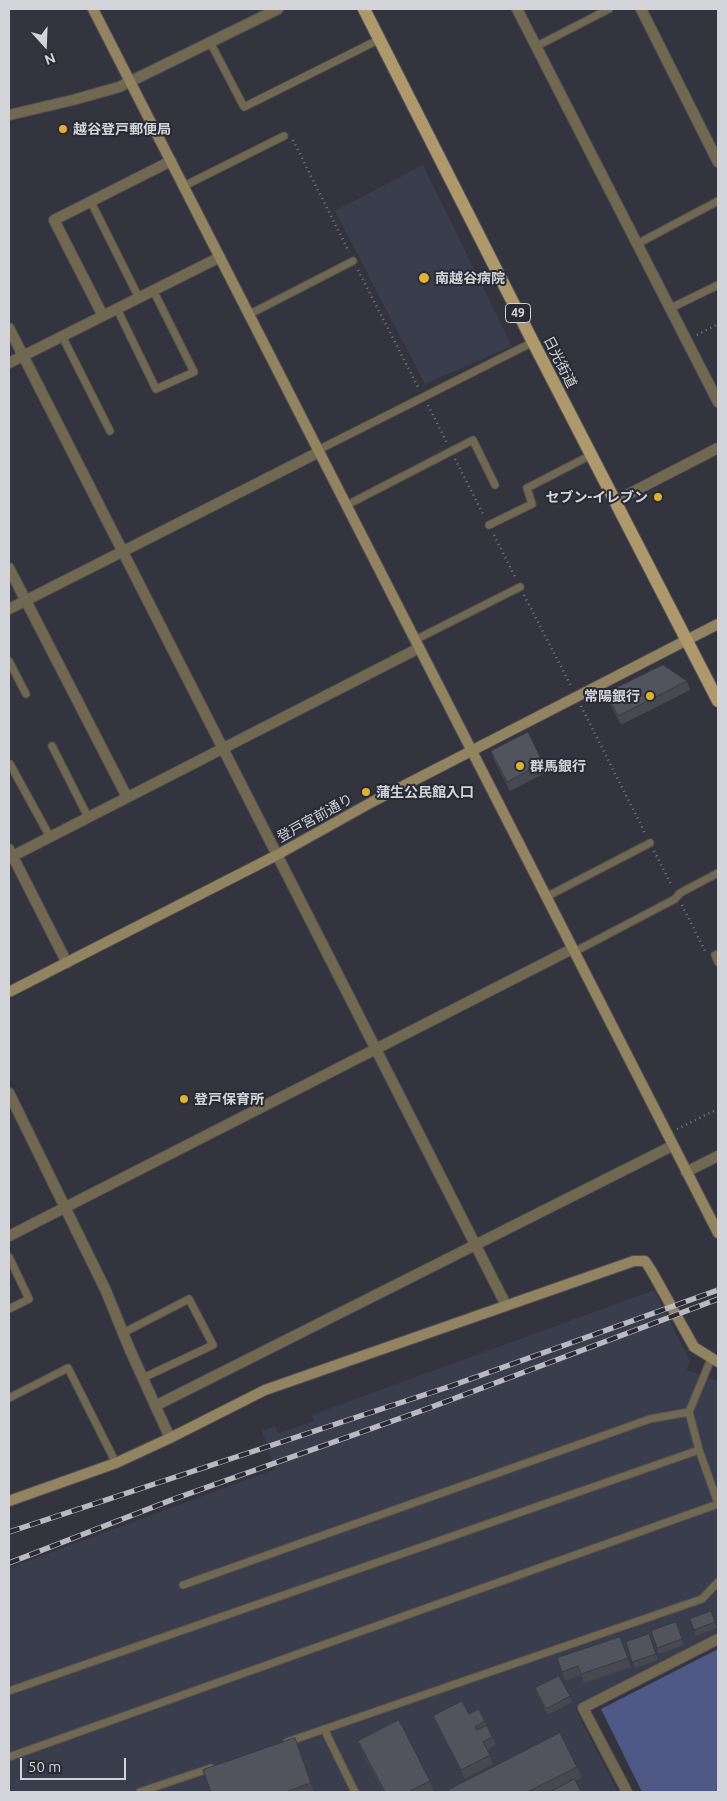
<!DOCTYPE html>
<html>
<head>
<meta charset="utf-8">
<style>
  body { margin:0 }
  #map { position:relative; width:727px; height:1801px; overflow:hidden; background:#33343d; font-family:Ubuntu,sans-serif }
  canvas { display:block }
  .frame { position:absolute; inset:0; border:10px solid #d3d4da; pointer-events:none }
  .north { position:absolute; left:20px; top:20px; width:50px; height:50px; -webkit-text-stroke:4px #292a33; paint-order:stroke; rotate:160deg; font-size:14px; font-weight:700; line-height:20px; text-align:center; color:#d3d4da }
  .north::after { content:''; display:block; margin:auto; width:18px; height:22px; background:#d3d4da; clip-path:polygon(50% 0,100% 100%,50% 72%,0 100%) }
  .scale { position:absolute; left:20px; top:1758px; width:106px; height:22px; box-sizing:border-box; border:2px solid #d3d4da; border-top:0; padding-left:6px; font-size:15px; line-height:18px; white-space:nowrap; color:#d3d4da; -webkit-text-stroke:4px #292a33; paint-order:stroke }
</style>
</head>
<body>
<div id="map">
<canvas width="727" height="1801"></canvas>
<div class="frame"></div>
<div class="north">N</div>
<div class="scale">50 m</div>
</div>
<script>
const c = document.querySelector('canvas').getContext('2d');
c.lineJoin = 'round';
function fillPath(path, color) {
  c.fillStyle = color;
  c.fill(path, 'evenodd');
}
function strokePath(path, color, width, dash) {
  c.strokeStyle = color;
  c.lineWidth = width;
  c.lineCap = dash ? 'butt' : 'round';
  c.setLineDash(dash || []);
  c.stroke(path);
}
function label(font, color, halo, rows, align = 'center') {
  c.font = font + ' Ubuntu,"Noto Sans JP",sans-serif';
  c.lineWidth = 4;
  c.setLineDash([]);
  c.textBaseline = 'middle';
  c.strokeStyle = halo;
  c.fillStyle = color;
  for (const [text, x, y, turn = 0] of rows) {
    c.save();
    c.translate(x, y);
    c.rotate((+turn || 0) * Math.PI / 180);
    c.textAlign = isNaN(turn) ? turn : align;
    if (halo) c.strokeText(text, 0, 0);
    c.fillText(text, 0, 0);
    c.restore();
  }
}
fillPath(new Path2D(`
  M 423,165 L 512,346 L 425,384 L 335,211 Z
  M 654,1290 L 690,1361 L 687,1370 L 718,1381 L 718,1632 L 575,1708 L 618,1792 L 9,1792 L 9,1568 L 275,1469 L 262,1431 L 275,1426 L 279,1433 L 314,1421 L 312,1415 Z`), '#3a3d4c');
fillPath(new Path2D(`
  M 718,1649 L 718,1792 L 642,1792 L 601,1709 Z`), '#505886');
const lane = new Path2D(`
  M 210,42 L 244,107 L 380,39
  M 537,46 L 609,9
  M 184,186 L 284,136
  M 91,202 L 139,298
  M 637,244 L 718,201
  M 671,308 L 718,285
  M 117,309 L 156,389 L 194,372 L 153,290
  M 250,314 L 353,261
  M 62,336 L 110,431
  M 318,450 L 533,342
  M 347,505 L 473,440 L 495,485
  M 489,525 L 532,504 L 527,488 L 591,455
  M 415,640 L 520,587
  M 9,661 L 26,694
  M 52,746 L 88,817
  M 10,764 L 50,837
  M 546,897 L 650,843
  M 574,952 L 675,899 L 680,893 L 718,873
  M 718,954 L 715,955 L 718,962
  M 9,1257 L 29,1299 L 9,1309
  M 123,1333 L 189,1299 L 213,1345 L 143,1378
  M 711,1359 L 689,1412 L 699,1450 L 718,1503
  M 9,1398 L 68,1368 L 116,1463
  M 183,1585 L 650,1419 L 689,1412
  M 9,1691 L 699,1450
  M 324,1729 L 355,1792
  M 287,1742 L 702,1599 L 718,1582
  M 9,1757 L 718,1504
  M 140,1792 L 211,1768`);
const street = new Path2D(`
  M 517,9 L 718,402
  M 641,9 L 718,162
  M 9,115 L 73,100 L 119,87 L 278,9
  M 103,316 L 54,220 L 171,161
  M 9,328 L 506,1305
  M 9,363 L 220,257
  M 615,501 L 718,448
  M 9,568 L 127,797
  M 9,609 L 319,452
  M 9,849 L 67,963
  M 9,858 L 419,648
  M 9,1093 L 106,1291 L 130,1350 L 170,1438
  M 686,1172 L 718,1156
  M 9,1236 L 572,949
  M 155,1406 L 672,1146
  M 627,1792 L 583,1708 L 718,1639`);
const secondary = new Path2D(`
  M 93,9 L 718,1233
  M 9,992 L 277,855 L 372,802 L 718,624
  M 9,1501 L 116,1463 L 170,1438 L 265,1390 L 634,1261 L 645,1261 L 651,1270 L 694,1347 L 718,1362`);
const primary = new Path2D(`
  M 364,9 L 533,342 L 718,701`);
strokePath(lane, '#505159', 9);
strokePath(street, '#505159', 12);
strokePath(secondary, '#505159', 12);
strokePath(primary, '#505159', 14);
strokePath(new Path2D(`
  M 293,140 L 349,252
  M 358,270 L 419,389
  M 697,335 L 718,324
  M 428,405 L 447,443
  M 455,459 L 484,516
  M 494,535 L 516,579
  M 524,595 L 572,688
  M 581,706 L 646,835
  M 654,851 L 672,886
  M 682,905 L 705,951
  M 677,1129 L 718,1109`), '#797a81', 2.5, [1, 4]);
strokePath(lane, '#716852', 7);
strokePath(street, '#716852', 10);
strokePath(secondary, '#938461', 10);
strokePath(primary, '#ad996b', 12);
const rail = new Path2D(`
  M 9,1532 L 451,1386 L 718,1290
  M 9,1563 L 174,1499 L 429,1408 L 718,1299`);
strokePath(rail, '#b9bac1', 5.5);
strokePath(rail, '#292a33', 4, [11]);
fillPath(new Path2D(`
  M 687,681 L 690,690 L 621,725 L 609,702 L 606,693 Z
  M 491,751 L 543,763 L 547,772 L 510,791 L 494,760 Z
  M 711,1611 L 717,1628 L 696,1636 L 690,1619 Z
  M 676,1622 L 684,1645 L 659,1654 L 651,1631 Z
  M 649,1634 L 658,1660 L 635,1668 L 626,1642 Z
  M 620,1637 L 631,1667 L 584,1683 L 581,1675 L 565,1681 L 557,1658 Z
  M 535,1688 L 570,1696 L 572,1702 L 548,1715 L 537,1694 Z
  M 469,1714 L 485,1721 L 496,1745 L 487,1750 L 493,1764 L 465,1779 L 437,1725 L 433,1716 Z
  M 295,1738 L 314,1792 L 211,1792 Z
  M 358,1741 L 430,1781 L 434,1792 L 383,1792 L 363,1753 Z
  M 577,1767 L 582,1778 L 576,1781 L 581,1792 L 448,1792 Z`), '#474850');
const building = new Path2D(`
  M 663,665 L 687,681 L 618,716 L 606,693 Z
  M 528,732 L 543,763 L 507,782 L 491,751 Z
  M 711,1611 L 715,1622 L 694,1630 L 690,1619 Z
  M 676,1622 L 682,1639 L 657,1648 L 651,1631 Z
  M 649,1634 L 656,1654 L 632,1662 L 626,1642 Z
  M 620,1637 L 628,1658 L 581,1674 L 578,1666 L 562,1672 L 557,1658 Z
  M 559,1676 L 570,1696 L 546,1709 L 535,1688 Z
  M 462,1701 L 469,1714 L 479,1709 L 485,1721 L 475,1727 L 477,1730 L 487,1725 L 492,1737 L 483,1742 L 490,1755 L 461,1770 L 433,1716 Z
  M 399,1720 L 430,1781 L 408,1792 L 385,1792 L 358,1741 Z
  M 560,1733 L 577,1767 L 527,1792 L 449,1792 L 448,1790 Z
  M 295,1738 L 311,1783 L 285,1792 L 271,1792 L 271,1791 L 266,1792 L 211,1792 L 203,1770 Z
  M 575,1779 L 581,1792 L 550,1792 Z`);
fillPath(building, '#52545d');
strokePath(building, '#393b41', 1);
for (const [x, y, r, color] of [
  [63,129,5,"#deb133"],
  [424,278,6,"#deb133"],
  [658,497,5,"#deb133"],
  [650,696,5,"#deb133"],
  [520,766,5,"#deb133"],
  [366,792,5,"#deb133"],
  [184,1099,5,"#deb133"]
]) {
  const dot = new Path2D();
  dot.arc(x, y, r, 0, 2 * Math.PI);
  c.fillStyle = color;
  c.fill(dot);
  strokePath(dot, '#292a33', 2);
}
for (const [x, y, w] of [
  [518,313,25]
]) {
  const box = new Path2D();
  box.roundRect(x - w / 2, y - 9.5, w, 19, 4);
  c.fillStyle = '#292a33';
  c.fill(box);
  strokePath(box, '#d3d4da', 1);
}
label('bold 12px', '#d3d4da', null, [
  ["49",518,313]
]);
label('bold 14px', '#d3d4da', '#292a33', [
  ["越谷登戸郵便局",73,129],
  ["南越谷病院",435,278],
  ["セブン-イレブン",648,497,"right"],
  ["常陽銀行",640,696,"right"],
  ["群馬銀行",530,766],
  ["蒲生公民館入口",376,792],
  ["登戸保育所",194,1099]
], 'left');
label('14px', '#d3d4da', '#292a33', [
  ["日光街道",560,362,63],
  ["登戸宮前通り",315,818,-29]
]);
</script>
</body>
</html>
